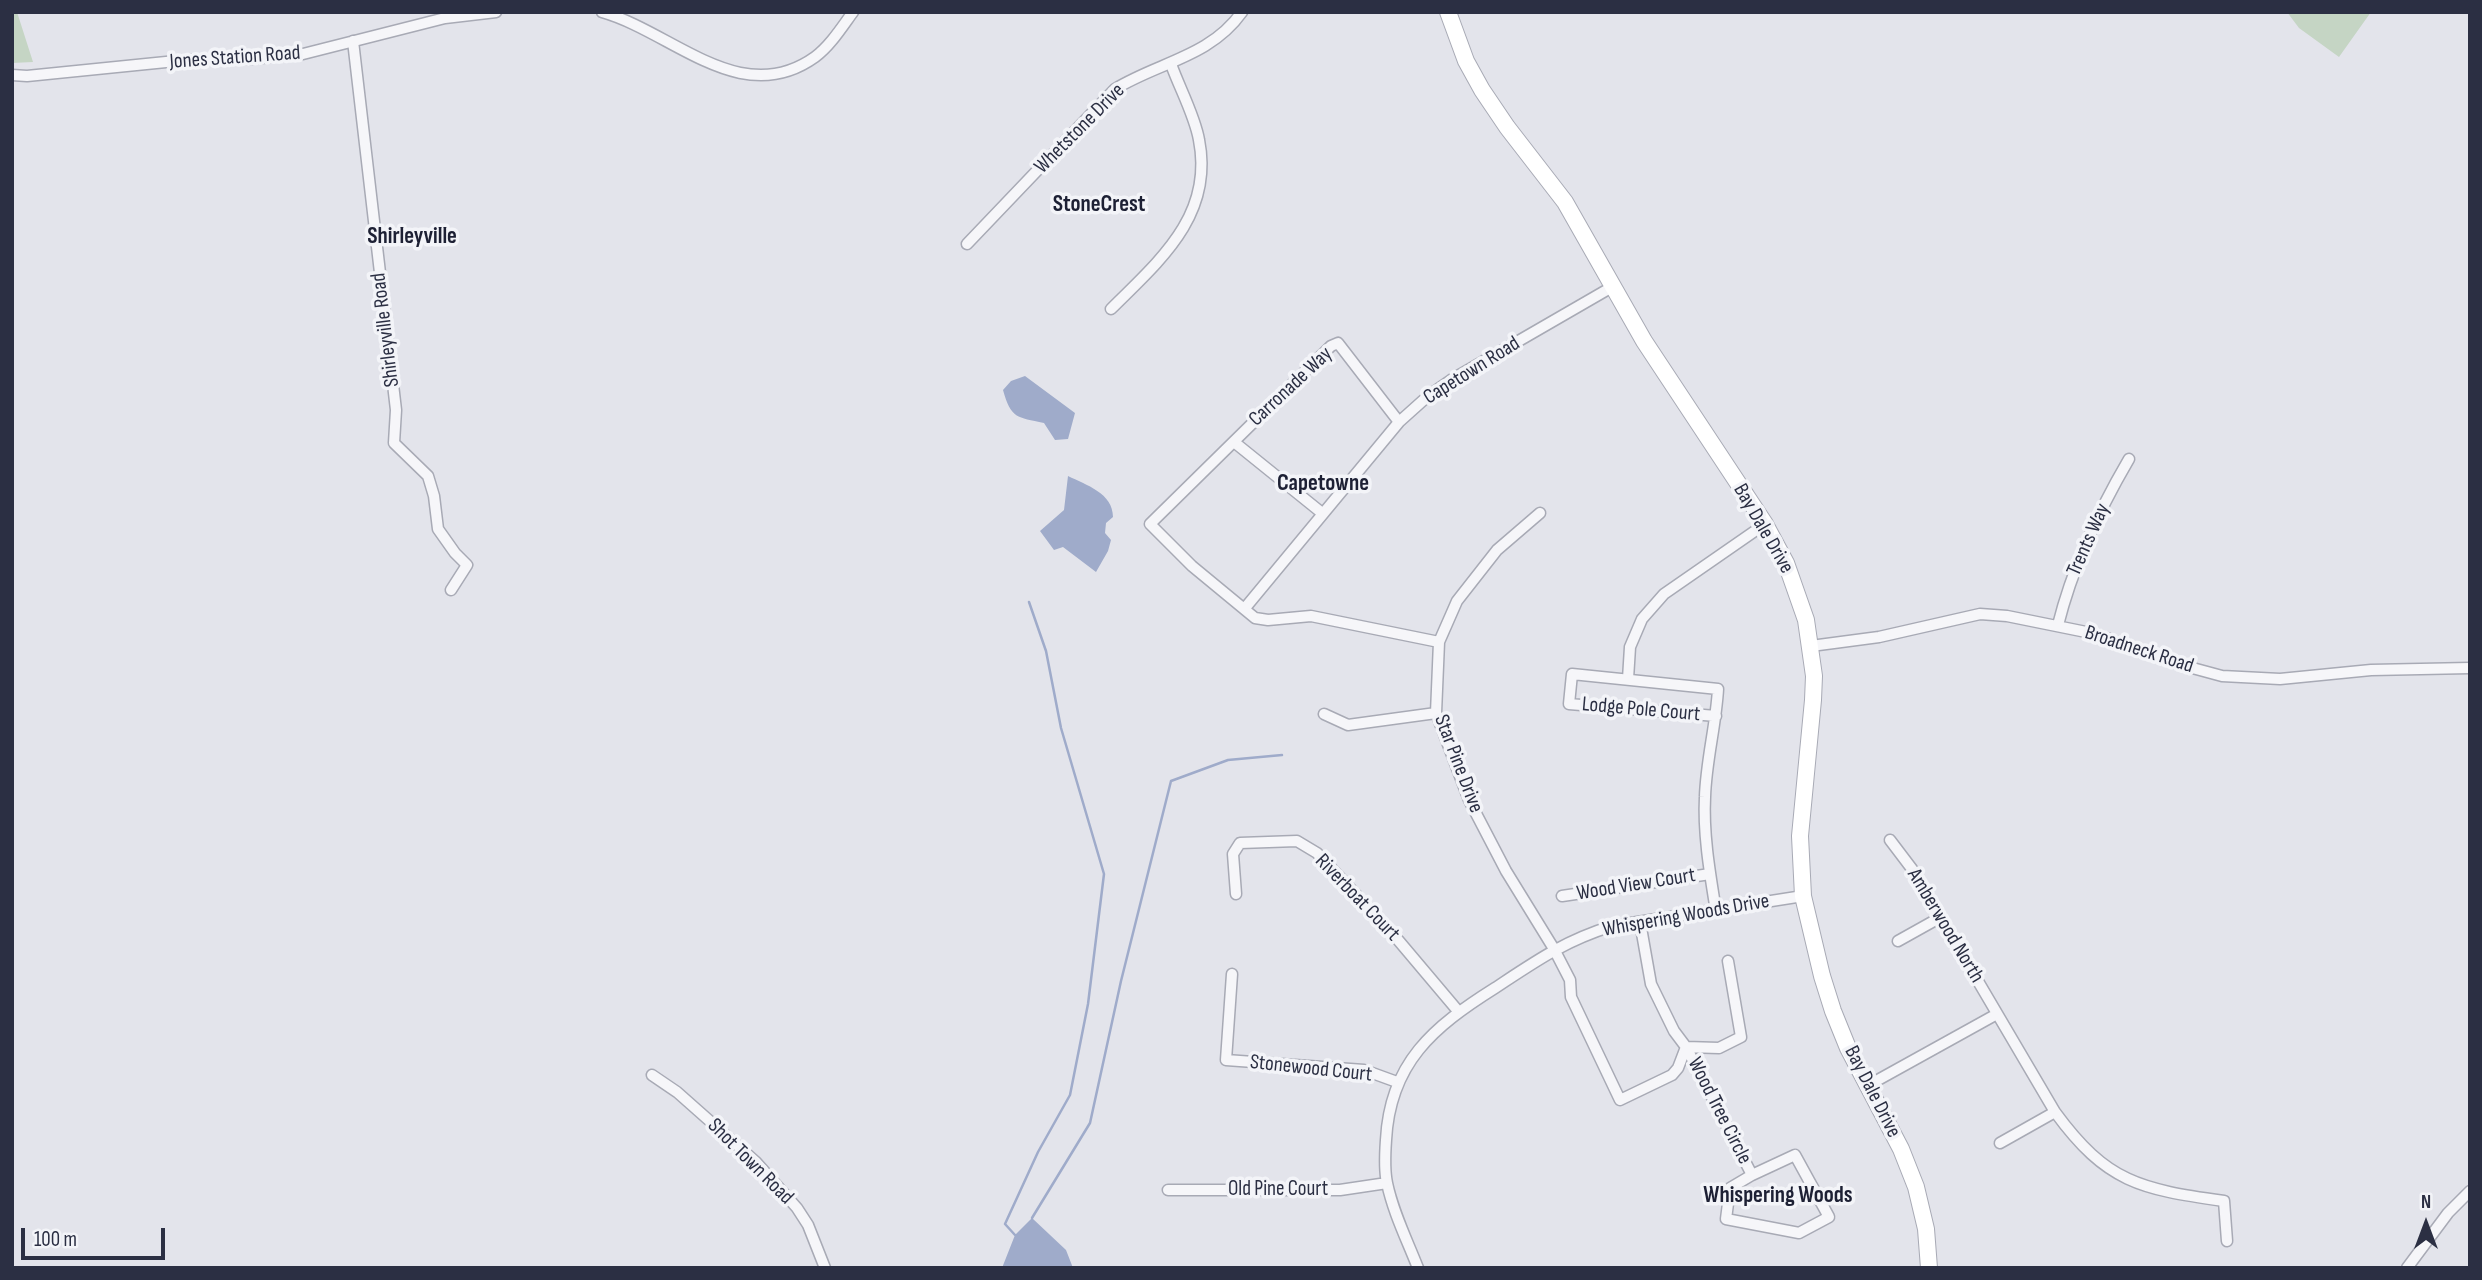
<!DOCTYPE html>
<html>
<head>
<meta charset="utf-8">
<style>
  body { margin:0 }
  #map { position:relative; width:2482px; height:1280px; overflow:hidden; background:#e3e4eb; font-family:"Sofia Sans Condensed",sans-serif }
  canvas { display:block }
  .frame { position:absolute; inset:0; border:14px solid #2b2f43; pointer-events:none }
  .north { position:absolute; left:2391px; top:1189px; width:70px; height:70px; -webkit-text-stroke:5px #f3f4f8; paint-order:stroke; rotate:0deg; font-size:19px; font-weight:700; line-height:28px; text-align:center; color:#2b2f43 }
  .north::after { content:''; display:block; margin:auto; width:24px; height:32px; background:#2b2f43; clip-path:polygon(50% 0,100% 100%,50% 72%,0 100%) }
  .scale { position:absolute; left:21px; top:1228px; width:144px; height:32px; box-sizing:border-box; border:4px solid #2b2f43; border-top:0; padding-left:9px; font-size:21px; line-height:24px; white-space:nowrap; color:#2b2f43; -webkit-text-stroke:5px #f3f4f8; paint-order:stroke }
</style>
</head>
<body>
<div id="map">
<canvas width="2482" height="1280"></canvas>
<div class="frame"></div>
<div class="north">N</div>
<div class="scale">100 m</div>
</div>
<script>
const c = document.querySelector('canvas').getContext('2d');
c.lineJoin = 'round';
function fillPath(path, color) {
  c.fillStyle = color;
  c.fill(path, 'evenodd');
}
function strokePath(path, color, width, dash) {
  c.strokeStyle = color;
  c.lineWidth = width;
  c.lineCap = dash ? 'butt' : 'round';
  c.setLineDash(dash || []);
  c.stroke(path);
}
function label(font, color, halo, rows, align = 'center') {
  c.font = font + ' "Sofia Sans Condensed",sans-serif';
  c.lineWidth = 7;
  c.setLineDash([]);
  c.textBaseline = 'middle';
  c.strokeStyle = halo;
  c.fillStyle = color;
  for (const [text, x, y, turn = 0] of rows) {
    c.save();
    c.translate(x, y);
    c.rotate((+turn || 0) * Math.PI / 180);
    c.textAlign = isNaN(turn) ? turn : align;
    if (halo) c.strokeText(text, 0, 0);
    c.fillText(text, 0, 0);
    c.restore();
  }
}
fillPath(new Path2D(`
  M 12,12 L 17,12 L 33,62 L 12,63 Z
  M 2287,12 L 2371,12 L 2339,57 L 2299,28 Z`), '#c5d5c4');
fillPath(new Path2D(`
  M 1025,376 L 1075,413 L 1068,439 L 1055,440 L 1044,423 C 1017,417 1011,419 1003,390 L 1011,381 Z
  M 1068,476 C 1086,485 1113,493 1113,517 L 1106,523 L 1105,533 L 1111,540 L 1108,551 L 1096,572 L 1063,547 L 1054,550 L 1040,531 L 1064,510 Z
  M 1032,1218 L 1066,1250 L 1073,1268 L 1002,1268 L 1015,1235 Z`), '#9fabca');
strokePath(new Path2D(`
  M 1032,1218 L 1090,1123 L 1121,981 L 1171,781 L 1228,760 L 1282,755
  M 1015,1235 L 1005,1224 L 1038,1152 L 1070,1095 L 1088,1004 L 1104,874 L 1061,728 L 1046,651 L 1029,602`), '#9fabca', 2.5);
const street = new Path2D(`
  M 602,12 C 673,32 741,110 815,57 C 830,46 842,27 853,12
  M 353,41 L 396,410 L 394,443 L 428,476 L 434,496 L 438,529 L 455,553 L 467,565 L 451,590
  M 12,75 L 27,76 L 186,60 L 250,59 L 303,54 L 445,18 L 496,12
  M 967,244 L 1115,89 C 1159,62 1210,57 1242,12
  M 1111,309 C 1159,261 1214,216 1199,140 C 1195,116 1179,87 1171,64
  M 1399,422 L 1338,343 L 1331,346 L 1150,524 L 1192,566 L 1255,618 L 1268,620 L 1311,616 L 1439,642
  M 1234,442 L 1322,513
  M 1540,513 L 1497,550 L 1457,601 L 1439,642 L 1436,713 L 1469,800 L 1506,871 L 1554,949 L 1570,980 L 1571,997 L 1620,1100 L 1672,1075 L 1678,1068 L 1686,1047
  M 1245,608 L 1399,422 L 1428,396 L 1451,380 L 1612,287
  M 2058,625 C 2073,565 2098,512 2129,459
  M 1811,646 L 1879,637 L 1980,614 L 2007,616 L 2096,634 L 2174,663 L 2222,676 L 2280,679 L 2371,670 L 2470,668
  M 1628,679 L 1630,647 L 1642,619 L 1664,594 L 1765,524
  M 1324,714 L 1348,725 L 1436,713
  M 1716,716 L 1569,704 L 1572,674 L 1718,689 C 1716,725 1706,761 1705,797 C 1703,834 1710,874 1716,911
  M 1890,840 L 1912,869 L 2055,1112 C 2107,1183 2140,1189 2224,1201 L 2227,1241
  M 1236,894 L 1233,854 L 1240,843 L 1297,841 L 1317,853 L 1393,934 L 1458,1011
  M 1562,896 L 1710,874
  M 1640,922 L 1651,984 L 1674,1031 L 1686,1047 L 1752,1175 L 1730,1188 L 1726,1219 L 1799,1233 L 1829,1217 L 1795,1155 L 1752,1175
  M 1898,941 L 1941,917
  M 1232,974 L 1226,1060 L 1364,1070 L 1397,1082
  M 1686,1047 L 1719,1048 L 1741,1037 L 1728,961
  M 652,1075 L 677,1092 L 756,1162 L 797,1208 L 808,1225 L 825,1268
  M 1867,1086 L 1997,1014
  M 2000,1143 L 2055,1112
  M 1168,1190 L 1340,1190 L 1387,1183
  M 1418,1268 C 1407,1240 1393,1212 1387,1183 C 1384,1169 1385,1154 1386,1140 C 1390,1063 1433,1027 1495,988 C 1536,961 1564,941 1612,926 L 1803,896
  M 2407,1268 L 2448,1213 L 2470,1191`);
const secondary = new Path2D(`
  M 1448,12 L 1466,61 L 1482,90 L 1507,127 L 1565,202 L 1644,341 L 1765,524 L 1786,563 L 1806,620 L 1814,676 L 1813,700 L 1800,836 L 1803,896 L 1822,976 L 1833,1011 L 1848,1048 L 1901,1149 L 1916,1187 L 1926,1229 L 1929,1268`);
strokePath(street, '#a8aab5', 13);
strokePath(secondary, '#a8aab5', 18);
strokePath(street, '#f6f6f9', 10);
strokePath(secondary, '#fff', 16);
label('21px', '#2b2f43', '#f3f4f8', [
  ["Jones Station Road",235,58,-4],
  ["Whetstone Drive",1080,129,-45],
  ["Shirleyville Road",386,330,-97],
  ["Capetown Road",1472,371,-32],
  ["Carronade Way",1291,387,-43],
  ["Bay Dale Drive",1763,529,60],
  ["Trents Way",2089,540,-66],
  ["Broadneck Road",2139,650,18],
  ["Lodge Pole Court",1641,710,5],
  ["Star Pine Drive",1458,764,69],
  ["Wood View Court",1636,885,-9],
  ["Riverboat Court",1357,898,46],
  ["Whispering Woods Drive",1686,916,-10],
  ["Amberwood North",1945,926,59],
  ["Stonewood Court",1311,1069,6],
  ["Bay Dale Drive",1872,1092,63],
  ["Wood Tree Circle",1719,1111,63],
  ["Shot Town Road",750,1162,45],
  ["Old Pine Court",1278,1190]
]);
label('bold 23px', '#1d2034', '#f3f4f8', [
  ["StoneCrest",1099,205],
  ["Shirleyville",412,237],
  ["Capetowne",1323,484],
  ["Whispering Woods",1778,1196]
]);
</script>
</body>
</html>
